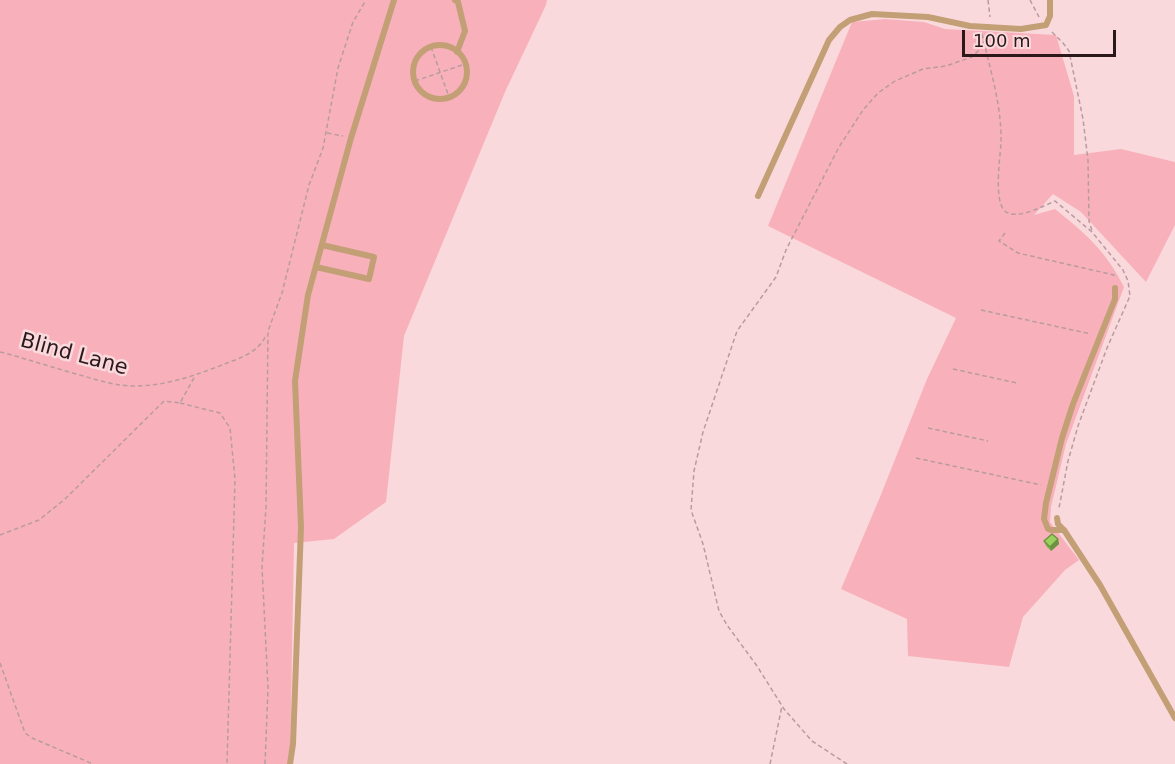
<!DOCTYPE html>
<html>
<head>
<meta charset="utf-8">
<style>
  body { margin:0 }
  #map { position:relative; width:1175px; height:764px; overflow:hidden; background:#fad9dd; font-family:"DejaVu Sans",sans-serif }
  canvas { display:block }
  .scale { position:absolute; left:962px; top:30px; width:154px; height:27px; box-sizing:border-box; border:3px solid #2b181b; border-top:0; padding-left:8px; font-size:18px; line-height:21px; white-space:nowrap; color:#2b181b; -webkit-text-stroke:4px #fad9dd; paint-order:stroke }
</style>
</head>
<body>
<div id="map">
<canvas width="1175" height="764"></canvas>
<div class="scale">100 m</div>
</div>
<script>
const c = document.querySelector('canvas').getContext('2d');
c.lineJoin = 'round';
function fillPath(path, color) {
  c.fillStyle = color;
  c.fill(path, 'evenodd');
}
function strokePath(path, color, width, dash) {
  c.strokeStyle = color;
  c.lineWidth = width;
  c.lineCap = dash ? 'butt' : 'round';
  c.setLineDash(dash || []);
  c.stroke(path);
}
function label(font, color, halo, rows, align = 'center') {
  c.font = font + ' "DejaVu Sans",sans-serif';
  c.lineWidth = 5;
  c.setLineDash([]);
  c.textBaseline = 'middle';
  c.strokeStyle = halo;
  c.fillStyle = color;
  for (const [text, x, y, turn = 0] of rows) {
    c.save();
    c.translate(x, y);
    c.rotate((+turn || 0) * Math.PI / 180);
    c.textAlign = isNaN(turn) ? turn : align;
    if (halo) c.strokeText(text, 0, 0);
    c.fillText(text, 0, 0);
    c.restore();
  }
}
fillPath(new Path2D(`
  M 0,0 L 547,0 L 546,5 L 505,92 L 404,336 L 386,502 L 334,539 L 294,543 L 290,764 L 0,764 Z
  M 885,19 L 924,22 L 945,29 L 1056,35 L 1074,96 L 1074,155 L 1121,149 L 1175,162 L 1175,225 L 1146,282 L 1081,212 L 1053,194 L 1034,215 L 1055,209 C 1085,233 1106,251 1124,287 L 1066,444 L 1051,507 L 1050,522 L 1079,560 L 1065,570 L 1023,617 L 1009,667 L 908,656 L 907,619 L 841,589 L 880,497 L 927,379 L 956,318 L 768,226 L 852,22 Z`), '#f8b1bb');
strokePath(new Path2D(`
  M 988,0 L 990,17
  M 1030,0 L 1039,17
  M 1052,32 L 1063,43 L 1069,51 L 1083,119 L 1088,160 L 1089,221 L 1092,231
  M 982,34 C 990,69 1002,106 1001,143 C 1000,158 994,199 1004,210 C 1014,222 1043,206 1055,201 L 1092,232 L 1123,270 L 1128,281 L 1130,296 L 1107,348 L 1078,426 L 1068,461 L 1059,508
  M 431,47 L 449,97
  M 415,81 L 465,64
  M 327,133 L 343,136
  M 1005,233 L 999,241 L 1018,253 L 1114,275 L 1114,278
  M 981,310 L 1091,334
  M 0,352 L 5,353 C 29,360 52,367 76,374 C 95,379 114,386 134,386 C 166,386 197,375 227,363 C 241,358 260,351 266,335
  M 953,369 L 1017,383
  M 180,403 L 220,413 L 230,428 L 235,479 L 227,764
  M 928,428 L 988,441
  M 916,458 L 1041,485
  M 0,535 L 39,520 L 65,499 L 164,401 L 180,403 L 195,376
  M 0,663 L 25,733 L 32,738 L 93,764
  M 265,764 L 268,688 L 262,567 L 266,507 L 268,331 L 282,293 L 309,185 L 323,148 L 338,68 L 353,22 L 366,0
  M 770,764 L 782,706
  M 847,764 L 812,741 L 784,709 L 757,666 L 727,625 L 719,611 L 703,544 L 691,510 L 694,471 L 703,432 L 737,331 L 776,277 L 786,250 L 839,147 L 863,110 L 878,93 L 895,81 L 923,69 L 946,66 L 972,57 L 985,44 L 987,36`), '#b89b9f', 1.5, [4.5, 3]);
strokePath(new Path2D(`
  M 455,0 L 458,2 L 465,31 L 457,52
  M413 72a27 27 0 1 1 54 0a27 27 0 1 1-54 0Z
  M 758,196 L 829,40 L 840,27 L 850,20 L 872,14 L 928,17 L 970,26 L 1021,29 L 1046,25 L 1050,16 L 1050,0
  M 316,267 L 369,279 L 374,257 L 322,245
  M 1057,518 L 1058,524 L 1064,530 L 1100,585 L 1175,718
  M 1064,530 L 1051,530 L 1048,529 L 1044,519 L 1046,503 L 1062,438 L 1073,404 L 1115,299 L 1115,288
  M 290,764 L 293,744 L 301,527 L 295,381 L 308,295 L 351,138 L 394,0`), '#c39f76', 6);
fillPath(new Path2D(`
  M 1058,539 L 1059,544 L 1051,551 L 1046,546 L 1044,541 Z`), '#86b351');
fillPath(new Path2D(`
  M 1058,539 L 1059,544 L 1051,551 L 1050,547 Z`), '#6d9242');
const building = new Path2D(`
  M 1052,534 L 1058,539 L 1050,547 L 1044,541 Z`);
fillPath(building, '#9cd05e');
strokePath(building, '#6d9242', 1.5);
label('21px', '#2b181b', '#fad9dd', [
  ["Blind Lane",74,355,15]
]);
</script>
</body>
</html>
